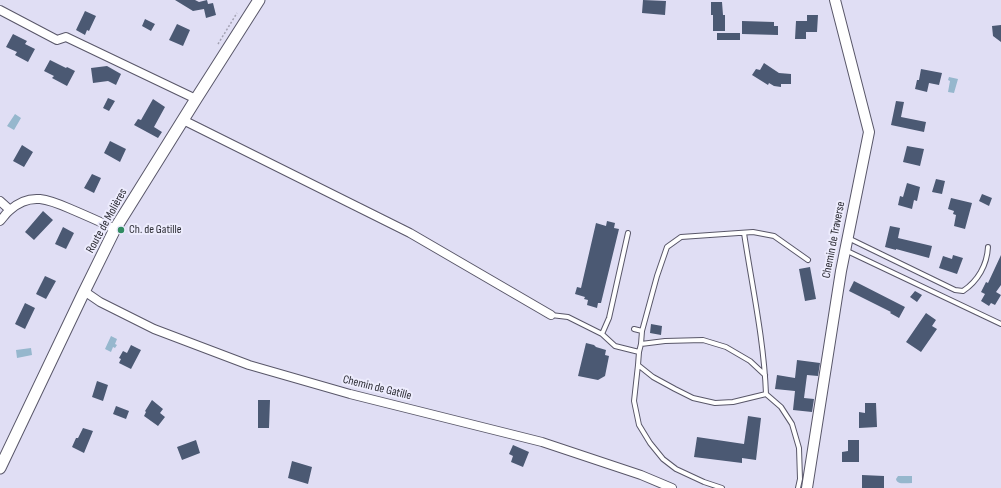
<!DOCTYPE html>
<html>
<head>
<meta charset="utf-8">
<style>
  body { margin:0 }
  canvas { display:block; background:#e0def4 }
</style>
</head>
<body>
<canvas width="1001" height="488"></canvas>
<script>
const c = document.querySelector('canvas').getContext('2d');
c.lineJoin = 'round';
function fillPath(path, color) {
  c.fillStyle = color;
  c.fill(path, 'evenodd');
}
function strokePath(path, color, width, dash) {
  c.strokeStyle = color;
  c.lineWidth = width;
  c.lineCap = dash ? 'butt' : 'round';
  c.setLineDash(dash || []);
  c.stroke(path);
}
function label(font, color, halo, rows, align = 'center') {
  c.font = font + ' "Sofia Sans Condensed",sans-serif';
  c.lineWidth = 4;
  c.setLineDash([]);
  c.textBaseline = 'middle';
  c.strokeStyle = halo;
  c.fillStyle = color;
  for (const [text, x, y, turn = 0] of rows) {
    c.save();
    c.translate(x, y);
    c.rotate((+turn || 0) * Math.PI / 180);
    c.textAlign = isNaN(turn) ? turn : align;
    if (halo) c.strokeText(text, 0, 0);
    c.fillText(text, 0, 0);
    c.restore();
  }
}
fillPath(new Path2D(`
  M 949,77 L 958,79 L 954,93 L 948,92 L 950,81 L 948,80 Z
  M 15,114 L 21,118 L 14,130 L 7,126 Z
  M 111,336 L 117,339 L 115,344 L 117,345 L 115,348 L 113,347 L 111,352 L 105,349 Z
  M 31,348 L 32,355 L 17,358 L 16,350 Z
  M 898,476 L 912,476 L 912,483 C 906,483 897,485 896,479 Z`), '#96b7cd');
fillPath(new Path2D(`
  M 175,0 L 195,0 L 199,2 L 207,0 L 208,4 L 213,3 L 216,15 L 206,18 L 204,9 L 193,11 Z
  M 643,0 L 666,1 L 665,15 L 642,13 Z
  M 711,2 L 722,2 L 723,15 L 725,15 L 725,31 L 713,31 L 713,15 L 711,15 Z
  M 85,11 L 96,16 L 89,31 L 87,30 L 85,35 L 76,30 Z
  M 807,15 L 818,15 L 817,32 L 806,32 L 806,39 L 795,39 L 796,21 L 807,21 Z
  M 145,19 L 155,24 L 151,31 L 142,26 Z
  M 742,21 L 774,22 L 774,26 L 778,26 L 778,35 L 742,34 Z
  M 177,24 L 190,30 L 183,46 L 169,40 Z
  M 1001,25 L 1001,42 L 993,36 L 992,26 Z
  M 717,33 L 740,33 L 740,40 L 717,40 Z
  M 13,34 L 27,41 L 25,44 L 35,49 L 28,62 L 15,55 L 17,52 L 6,47 Z
  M 50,60 L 66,68 L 67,67 L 75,71 L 67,86 L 52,78 L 54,76 L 44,71 Z
  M 764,63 L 779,73 L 791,74 L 791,84 L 781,84 L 781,87 L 774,86 L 769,83 L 768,85 L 752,75 L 756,69 L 760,70 Z
  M 107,66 L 121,74 L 116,85 L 108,81 L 93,83 L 91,68 Z
  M 921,69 L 942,73 L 939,85 L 929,83 L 927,92 L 915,89 L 917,80 L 919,80 Z
  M 108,98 L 115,101 L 109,111 L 103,108 Z
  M 153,99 L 165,107 L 154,127 L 162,132 L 158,138 L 134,125 L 138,119 L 141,120 Z
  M 896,101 L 904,102 L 901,117 L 926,122 L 924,132 L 891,125 Z
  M 110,141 L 126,149 L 120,162 L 104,153 Z
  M 22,145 L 33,152 L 24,167 L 13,161 Z
  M 907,146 L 924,149 L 920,166 L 903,162 Z
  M 92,174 L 101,178 L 94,193 L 84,188 Z
  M 936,179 L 945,181 L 942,194 L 932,192 Z
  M 907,183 L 920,187 L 917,201 L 914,200 L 912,209 L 898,205 L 900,196 L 903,197 Z
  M 982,194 L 992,198 L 989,206 L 979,201 Z
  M 951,198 L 972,203 L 965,229 L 954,226 L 956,215 L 953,214 L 954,211 L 948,209 Z
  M 43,211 L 53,220 L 34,240 L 25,232 Z
  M 607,221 L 615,223 L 614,228 L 619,229 L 601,303 L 598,303 L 597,308 L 587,305 L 588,300 L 584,299 L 585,297 L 575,294 L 577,287 L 581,288 L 596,223 L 606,226 Z
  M 890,226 L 900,228 L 898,238 L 932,246 L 929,258 L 896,249 L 896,250 L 885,247 Z
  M 63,227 L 74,233 L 66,249 L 55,244 Z
  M 953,255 L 963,258 L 957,274 L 939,268 L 943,256 L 952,259 Z
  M 1001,255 L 1001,285 L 996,292 L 1001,295 L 995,305 L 991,303 L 989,306 L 981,301 L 985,294 L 981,292 L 986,282 L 988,283 Z
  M 810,267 L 816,299 L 805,301 L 799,269 Z
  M 45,276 L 56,281 L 46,299 L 36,294 Z
  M 854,281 L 905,307 L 899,318 L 890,313 L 891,312 L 849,291 Z
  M 915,291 L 922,295 L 917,302 L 910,297 Z
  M 25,303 L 35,308 L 25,329 L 15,324 Z
  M 926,313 L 936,320 L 932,326 L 937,329 L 921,352 L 906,342 Z
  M 651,324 L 662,326 L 661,335 L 650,333 Z
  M 586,343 L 594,345 L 596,347 L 606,350 L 605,355 L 609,356 L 605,376 L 598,380 L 578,376 Z
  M 131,345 L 141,350 L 131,369 L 119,363 L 121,359 L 119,358 L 123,351 L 127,353 Z
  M 797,360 L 820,363 L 818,376 L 807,375 L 804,398 L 814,399 L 812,412 L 793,410 L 795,391 L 775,389 L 777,375 L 795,378 Z
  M 97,381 L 108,385 L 103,401 L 92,397 Z
  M 152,400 L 163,409 L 160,413 L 165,417 L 158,426 L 144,416 L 146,412 L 145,411 Z
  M 258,400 L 270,400 L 269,428 L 258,428 Z
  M 865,403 L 876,403 L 877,427 L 859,428 L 859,412 L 865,413 Z
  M 116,406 L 129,411 L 126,419 L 113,414 Z
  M 748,416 L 761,418 L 756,460 L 742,458 L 742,463 L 694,457 L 697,437 L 744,444 Z
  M 83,428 L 93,431 L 84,453 L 72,447 L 76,438 L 78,438 Z
  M 196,440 L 200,453 L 182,460 L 177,447 Z
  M 848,440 L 859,440 L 859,462 L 842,462 L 842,452 L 848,451 Z
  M 513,445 L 529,452 L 523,467 L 511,462 L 513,456 L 509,454 Z
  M 292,461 L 312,467 L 308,484 L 288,478 Z
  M 862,475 L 884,476 L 884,488 L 862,488 Z`), '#4b5973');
const service = new Path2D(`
  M 744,233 C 752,286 764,340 766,394 L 781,407 L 792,424 L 799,448 L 800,479 L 798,488
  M 848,238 L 955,290 L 963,291 C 978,281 987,265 988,247
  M 845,250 L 1001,324
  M 551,315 L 568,317 L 602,334 L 615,346 L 639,352
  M 634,329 L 642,331 L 641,344
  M 642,331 L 657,276 L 667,247 L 681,237 L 753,232 L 774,236 L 808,260
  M 602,334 L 609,318 L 628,233
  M 638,365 L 634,401 L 639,425 L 650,443 L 663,459 L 676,469 L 704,482 L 722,488
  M 765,375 L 750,361 L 726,347 L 703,340 L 665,341 L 641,344 L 639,352 L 638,365 L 653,377 L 675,389 L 693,398 L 715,403 L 733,402 L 766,394`);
const minor = new Path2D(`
  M 0,10 L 57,40 L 66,37 L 196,99
  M 183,120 L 410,233 L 551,315
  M 0,201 L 10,210
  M 0,221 C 3,218 6,213 10,210 C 31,191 50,200 73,210 C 87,216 101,222 115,229
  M 84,291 L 100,302 L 154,329 L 249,365 L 350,394 L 542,442 L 641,475 L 672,488`);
const tertiary = new Path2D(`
  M 807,488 L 841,271 L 869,132 L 835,0`);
const secondary = new Path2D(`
  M 0,468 L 82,296 L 115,229 L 196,99 L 259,0`);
strokePath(service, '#595769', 6);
strokePath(minor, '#595769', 10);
strokePath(tertiary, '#595769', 12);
strokePath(secondary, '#595769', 13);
strokePath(new Path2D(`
  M 218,44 L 237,13`), '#a3a2b3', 1.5, [2, 2]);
strokePath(service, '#fff', 4);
strokePath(minor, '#fff', 8);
strokePath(tertiary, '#fff', 10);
strokePath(secondary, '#fff', 11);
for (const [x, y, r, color] of [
  [121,230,4,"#318b62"]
]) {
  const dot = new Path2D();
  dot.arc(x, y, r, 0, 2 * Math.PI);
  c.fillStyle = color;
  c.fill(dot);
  strokePath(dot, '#edecfd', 1.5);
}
label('12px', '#2c2c34', '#edecfd', [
  ["Route de Molières",107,221,-61],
  ["Chemin de Traverse",834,240,-79],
  ["Chemin de Gatille",377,388,14]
]);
label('12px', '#2c2c34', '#edecfd', [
  ["Ch. de Gatille",129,230]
], 'left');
</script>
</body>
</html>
